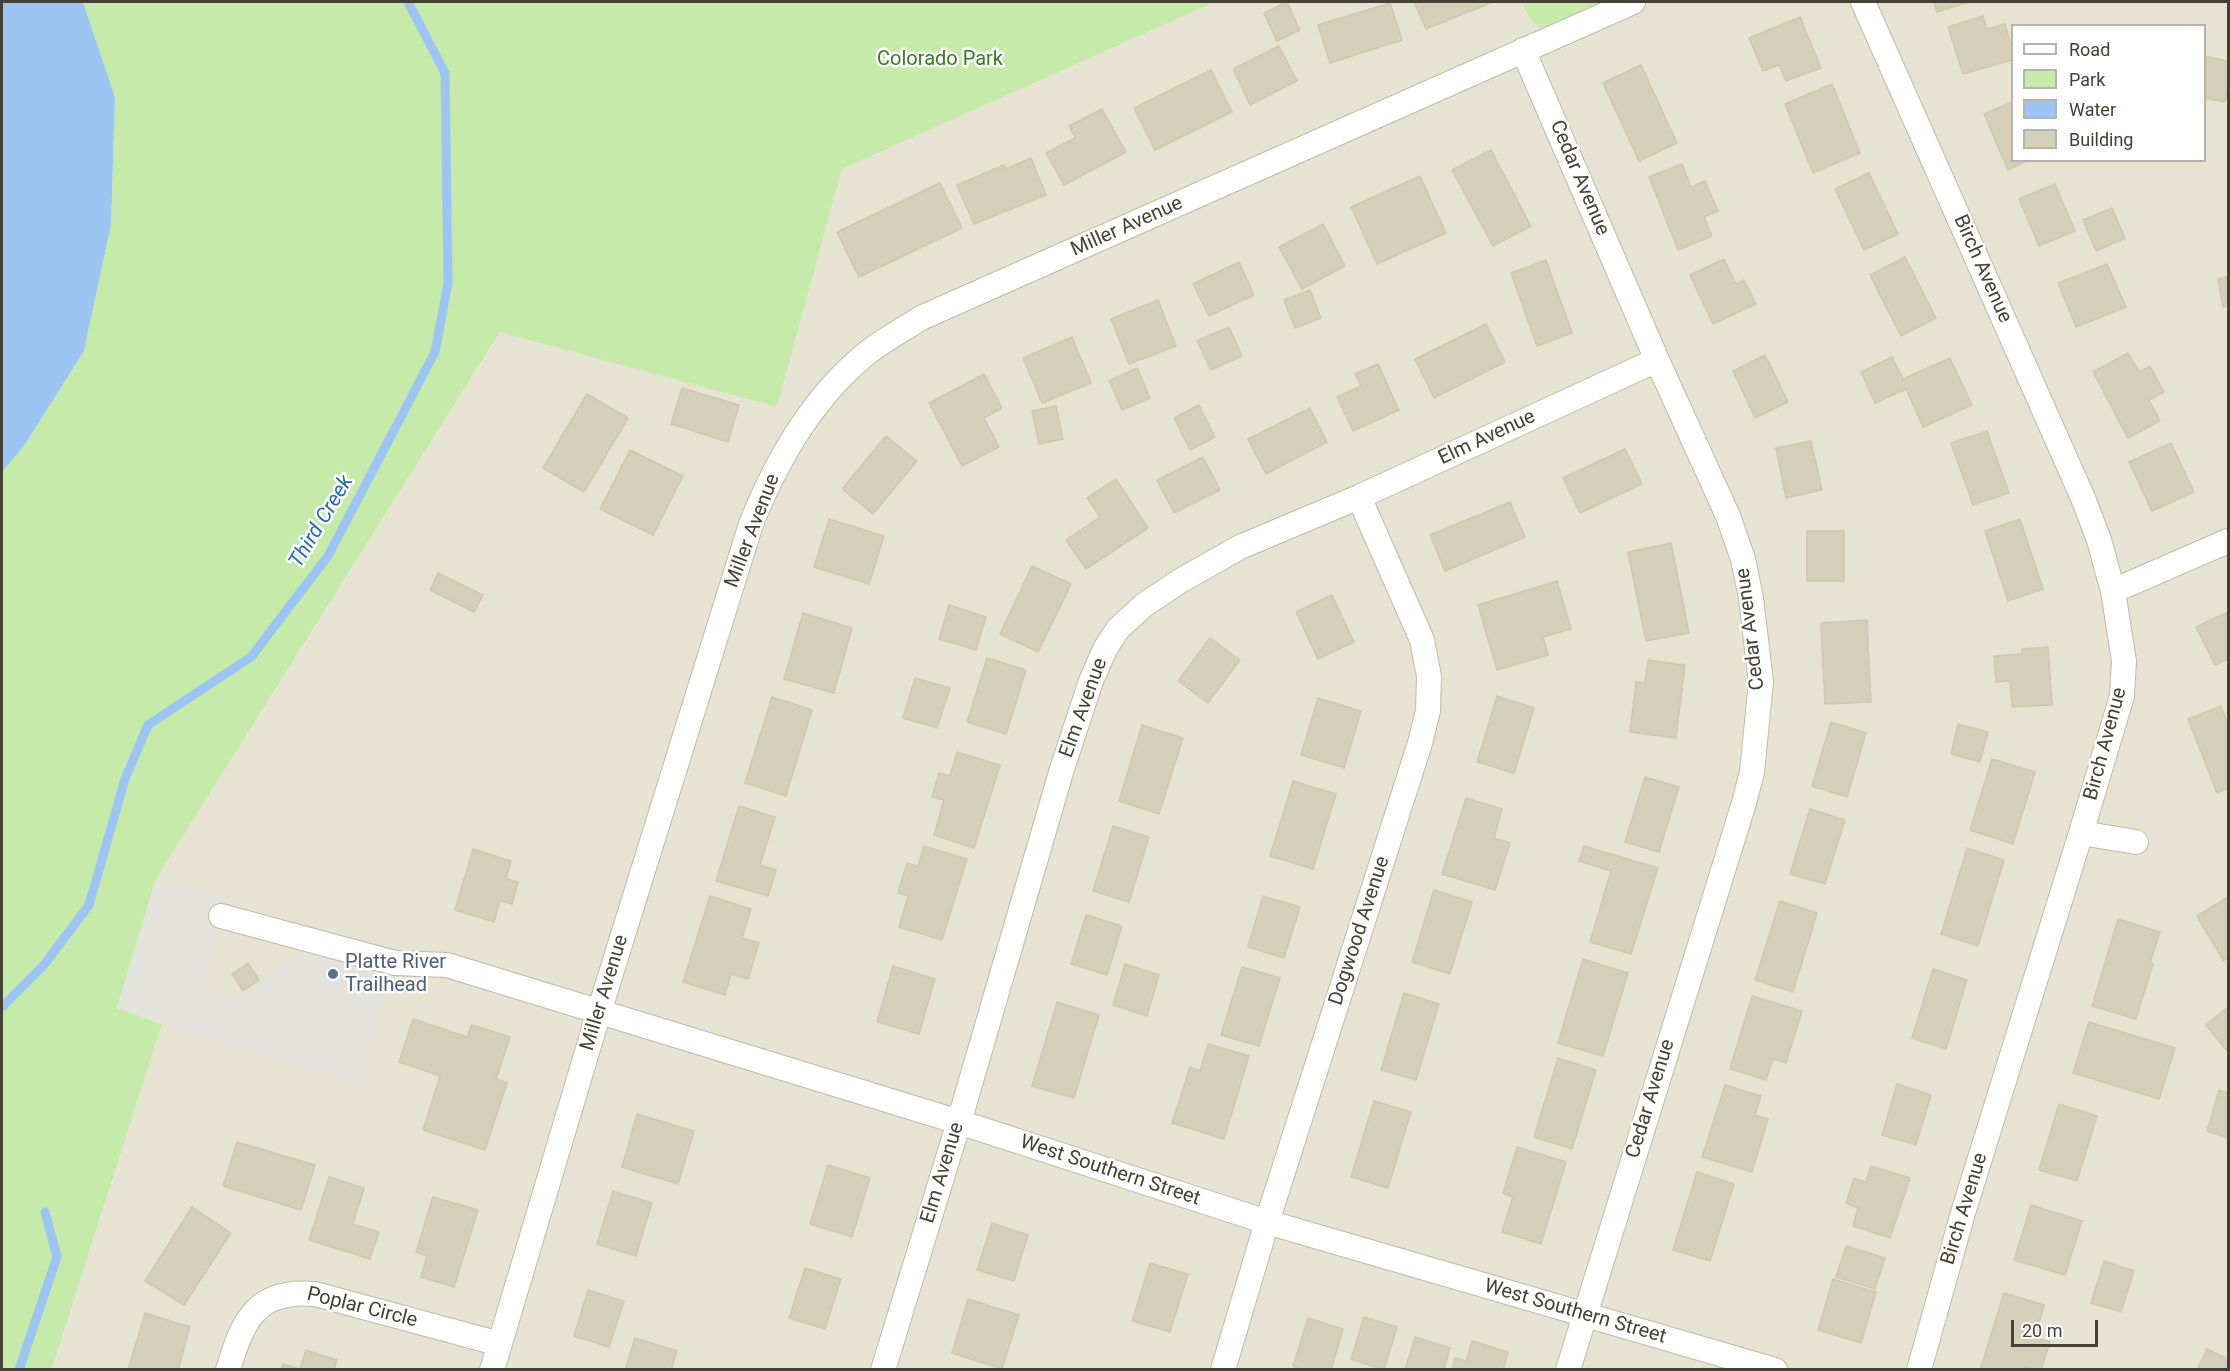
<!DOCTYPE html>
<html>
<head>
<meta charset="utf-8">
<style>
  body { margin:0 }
  #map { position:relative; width:2230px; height:1371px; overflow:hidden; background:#f3f0e4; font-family:Roboto,sans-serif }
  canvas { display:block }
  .frame { position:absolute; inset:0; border:3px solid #454134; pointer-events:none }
  .legend { position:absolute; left:2011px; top:24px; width:195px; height:138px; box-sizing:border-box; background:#fff; border:2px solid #b5b3ae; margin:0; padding:8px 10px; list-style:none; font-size:18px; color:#454134 }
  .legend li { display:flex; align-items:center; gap:12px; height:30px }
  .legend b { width:30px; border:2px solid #b5b3ae }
  .scale { position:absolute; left:2011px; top:1320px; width:87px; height:27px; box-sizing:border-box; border:3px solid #454134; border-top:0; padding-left:8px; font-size:18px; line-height:21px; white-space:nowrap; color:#454134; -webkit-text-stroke:4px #fff; paint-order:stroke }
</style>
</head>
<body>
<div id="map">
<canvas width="2230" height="1371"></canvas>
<div class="frame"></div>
<ul class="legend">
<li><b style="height:8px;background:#fff"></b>Road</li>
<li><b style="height:16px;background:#c5eaaa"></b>Park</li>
<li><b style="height:16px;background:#9cc5f4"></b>Water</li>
<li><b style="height:16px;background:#d5ceb9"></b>Building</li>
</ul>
<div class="scale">20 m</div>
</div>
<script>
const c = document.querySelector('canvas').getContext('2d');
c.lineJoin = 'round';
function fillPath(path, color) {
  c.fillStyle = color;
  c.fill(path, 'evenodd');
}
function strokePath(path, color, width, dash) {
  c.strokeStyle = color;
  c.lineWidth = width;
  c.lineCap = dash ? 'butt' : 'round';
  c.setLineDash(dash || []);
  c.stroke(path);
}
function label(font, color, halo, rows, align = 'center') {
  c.font = font + ' Roboto,sans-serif';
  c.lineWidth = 5;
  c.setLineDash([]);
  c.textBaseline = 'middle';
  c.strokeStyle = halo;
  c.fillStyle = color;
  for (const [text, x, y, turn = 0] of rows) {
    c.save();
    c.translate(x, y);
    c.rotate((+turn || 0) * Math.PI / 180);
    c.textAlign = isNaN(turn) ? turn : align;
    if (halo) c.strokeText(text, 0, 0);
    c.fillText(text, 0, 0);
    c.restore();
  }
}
fillPath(new Path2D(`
  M 1215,2 L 1522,2 L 1528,15 L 1633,2 L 2228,2 L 2228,1369 L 52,1370 L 162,1024 L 156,879 L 501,331 L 777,407 L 842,169 ZM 2012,26 L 2204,26 L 2204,160 L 2012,160 ZM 760,466 L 692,712 L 616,953 Z`), '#e7e3d2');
fillPath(new Path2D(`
  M 83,2 L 1215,2 L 842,169 L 777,407 L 500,332 L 156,879 L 117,1008 L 162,1024 L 52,1369 L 2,1370 L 2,472 L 24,446 L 84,351 L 111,226 L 115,97 Z
  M 1522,2 L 1633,2 L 1548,39 L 1528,15 Z`), '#c5eaaa');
fillPath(new Path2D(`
  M 156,879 L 226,900 L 201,984 L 238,1002 L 314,941 L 395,963 L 357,1083 L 162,1024 L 117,1008 Z`), '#e3e2dd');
fillPath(new Path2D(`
  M 2,2 L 83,2 L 115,97 L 111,225 L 84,351 L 24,446 L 2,472 Z`), '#9cc5f4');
strokePath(new Path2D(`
  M 2,1007 L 43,966 L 89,905 L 125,779 L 148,725 L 251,657 L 328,556 L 435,352 L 448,283 L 445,73 L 408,2
  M 19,1370 L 57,1257 L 45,1212`), '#9cc5f4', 9);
const building = new Path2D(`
  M 1287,2 L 1300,30 L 1277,41 L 1264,13 Z
  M 1414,2 L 1493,2 L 1426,29 Z
  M 1934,2 L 1969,2 L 1937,12 Z
  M 1390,3 L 1402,40 L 1330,63 L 1318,25 Z
  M 1983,16 L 1987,29 L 2005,24 L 2012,49 L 2012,60 L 1963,74 L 1948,27 Z
  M 1800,17 L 1821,68 L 1786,81 L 1779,65 L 1763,71 L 1749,38 Z
  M 1279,46 L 1297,81 L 1250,105 L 1233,69 Z
  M 2204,56 L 2228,61 L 2228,87 L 2225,102 L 2204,98 Z
  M 1641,65 L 1677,143 L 1639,161 L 1603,83 Z
  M 1211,70 L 1232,112 L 1155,150 L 1134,108 Z
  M 1832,84 L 1860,153 L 1813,173 L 1785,104 Z
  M 2012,102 L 2012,160 L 2029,160 L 2008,170 L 1984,114 Z
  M 1102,109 L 1126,152 L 1064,185 L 1046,153 L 1075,138 L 1069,126 Z
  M 1491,150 L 1531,226 L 1493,246 L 1452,170 Z
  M 1031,158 L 1046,195 L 974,224 L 957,185 L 1004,165 L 1006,169 Z
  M 1682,164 L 1691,187 L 1705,181 L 1718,211 L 1704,217 L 1712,236 L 1678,250 L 1649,177 Z
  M 1869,173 L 1898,234 L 1864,250 L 1835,189 Z
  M 1420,176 L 1446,233 L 1377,264 L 1351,207 Z
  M 940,183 L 962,228 L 859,277 L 837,232 Z
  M 2055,184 L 2075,231 L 2039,246 L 2019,199 Z
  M 2112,208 L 2125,238 L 2096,251 L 2083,220 Z
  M 1323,224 L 1345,266 L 1302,289 L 1279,247 Z
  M 1905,257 L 1936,318 L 1901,336 L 1870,275 Z
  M 1724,259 L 1736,284 L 1744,280 L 1756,304 L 1713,324 L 1690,275 Z
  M 1546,260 L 1572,333 L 1537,346 L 1511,273 Z
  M 1239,262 L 1254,295 L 1209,316 L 1193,284 Z
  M 2107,264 L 2126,307 L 2076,327 L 2058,283 Z
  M 2228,277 L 2228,306 L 2223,307 L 2218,279 Z
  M 1310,290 L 1321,318 L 1295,328 L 1284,300 Z
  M 1158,300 L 1176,346 L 1129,364 L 1111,319 Z
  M 1486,324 L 1505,362 L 1434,398 L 1415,359 Z
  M 1229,327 L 1242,356 L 1211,370 L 1197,341 Z
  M 1072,337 L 1091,383 L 1042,403 L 1023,358 Z
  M 2128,353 L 2139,372 L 2150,366 L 2164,392 L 2149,400 L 2160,421 L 2128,438 L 2093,372 Z
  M 1765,355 L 1788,402 L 1755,418 L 1733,371 Z
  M 1892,357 L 1903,379 L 1950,358 L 1972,405 L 1923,427 L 1906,389 L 1875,403 L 1861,372 Z
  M 1378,364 L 1399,410 L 1353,431 L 1337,397 L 1361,386 L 1355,374 Z
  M 1137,368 L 1150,398 L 1122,410 L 1109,381 Z
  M 984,374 L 1002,408 L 984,418 L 999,447 L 962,466 L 929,403 Z
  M 682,388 L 739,405 L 728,442 L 671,424 Z
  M 587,394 L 628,418 L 584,492 L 543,468 Z
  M 1199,405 L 1215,437 L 1190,450 L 1174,418 Z
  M 1056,406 L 1063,439 L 1039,444 L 1032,411 Z
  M 1310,408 L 1327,442 L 1266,474 L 1248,439 Z
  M 1987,431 L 2009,493 L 1973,505 L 1951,443 Z
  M 886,436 L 917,461 L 873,514 L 842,489 Z
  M 1811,441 L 1822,490 L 1786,498 L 1776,448 Z
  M 2171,443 L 2194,492 L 2152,511 L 2129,462 Z
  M 1625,449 L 1642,484 L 1580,513 L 1563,478 Z
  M 630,450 L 683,476 L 653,535 L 600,509 Z
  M 1203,457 L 1220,490 L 1174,513 L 1157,480 Z
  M 1116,479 L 1148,528 L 1086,569 L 1066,540 L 1100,517 L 1087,498 Z
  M 1510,502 L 1525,537 L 1445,571 L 1430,535 Z
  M 829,519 L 884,536 L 869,584 L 814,567 Z
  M 2020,519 L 2043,589 L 2008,601 L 1985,531 Z
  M 1807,531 L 1844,531 L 1844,581 L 1807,581 Z
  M 1671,543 L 1689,633 L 1646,641 L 1628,552 Z
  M 1032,566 L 1071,584 L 1038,652 L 1000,634 Z
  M 438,573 L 483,595 L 474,612 L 430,590 Z
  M 1557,581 L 1571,629 L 1543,637 L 1548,655 L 1497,670 L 1478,605 Z
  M 1332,595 L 1354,642 L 1318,659 L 1296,612 Z
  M 949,605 L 986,617 L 976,650 L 939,639 Z
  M 2228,612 L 2228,659 L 2215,665 L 2196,627 Z
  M 803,613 L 852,628 L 834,693 L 784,679 Z
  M 1867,620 L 1871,702 L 1825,704 L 1821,623 Z
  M 1210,638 L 1240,660 L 1208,703 L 1178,681 Z
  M 2048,647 L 2052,705 L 2012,707 L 2010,681 L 1996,682 L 1994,656 L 2022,654 L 2022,649 Z
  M 987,658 L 1026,670 L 1006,734 L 967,722 Z
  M 1648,660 L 1685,665 L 1676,738 L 1630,732 L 1636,682 L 1645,683 Z
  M 915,678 L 950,688 L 937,728 L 903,718 Z
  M 1497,696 L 1534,708 L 1514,773 L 1477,762 Z
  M 772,697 L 812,710 L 786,796 L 745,783 Z
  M 1318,698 L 1361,711 L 1344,768 L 1301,755 Z
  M 2221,706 L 2228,725 L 2228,788 L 2217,793 L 2188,719 Z
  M 1831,722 L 1866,733 L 1847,797 L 1812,786 Z
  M 1958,724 L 1988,732 L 1980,762 L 1951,754 Z
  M 1142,725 L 1183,738 L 1159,814 L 1119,801 Z
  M 957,752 L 1000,765 L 974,848 L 934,835 L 944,800 L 932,797 L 939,773 L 950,776 Z
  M 1992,759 L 2035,772 L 2013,844 L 1970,830 Z
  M 1645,777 L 1679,787 L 1659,852 L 1625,842 Z
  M 1293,781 L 1336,794 L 1313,869 L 1270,856 Z
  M 1466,798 L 1502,809 L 1494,838 L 1510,843 L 1495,890 L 1442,874 Z
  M 739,806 L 775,817 L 760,865 L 776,870 L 768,896 L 716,881 Z
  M 1810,809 L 1845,820 L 1825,884 L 1790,874 Z
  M 1113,826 L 1149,837 L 1129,902 L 1093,891 Z
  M 924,846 L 967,859 L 942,940 L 899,927 L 908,896 L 898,893 L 907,863 L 918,866 Z
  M 1584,846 L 1658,868 L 1631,954 L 1590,942 L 1611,871 L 1579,861 Z
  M 1967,848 L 2004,860 L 1978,946 L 1941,934 Z
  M 473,849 L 511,861 L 506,879 L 518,882 L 512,904 L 500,901 L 494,922 L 455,910 Z
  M 1434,890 L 1472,902 L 1450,974 L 1412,962 Z
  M 710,896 L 751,909 L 742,938 L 759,943 L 748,979 L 731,974 L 725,995 L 683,982 Z
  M 1263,896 L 1300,907 L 1284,958 L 1248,947 Z
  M 2228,897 L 2228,958 L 2224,961 L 2197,916 Z
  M 1780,901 L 1817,913 L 1793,992 L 1755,980 Z
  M 1086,915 L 1122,926 L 1107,975 L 1071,964 Z
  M 2118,919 L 2160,932 L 2150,963 L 2153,964 L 2136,1019 L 2092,1006 Z
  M 1583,959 L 1628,973 L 1603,1056 L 1558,1043 Z
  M 248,963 L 259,980 L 243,991 L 232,974 Z
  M 1125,964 L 1159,975 L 1147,1016 L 1113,1005 Z
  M 893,966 L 935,979 L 919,1034 L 877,1022 Z
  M 1242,967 L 1280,978 L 1259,1046 L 1221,1035 Z
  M 1933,969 L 1967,980 L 1946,1049 L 1912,1038 Z
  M 1404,993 L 1439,1004 L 1416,1080 L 1381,1070 Z
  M 1752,996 L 1802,1011 L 1786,1063 L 1773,1059 L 1766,1080 L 1730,1069 Z
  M 1057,1002 L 1099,1015 L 1074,1098 L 1032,1086 Z
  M 2228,1007 L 2228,1052 L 2206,1025 Z
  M 413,1019 L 467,1037 L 472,1025 L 510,1037 L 496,1079 L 507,1083 L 485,1150 L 423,1130 L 440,1076 L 399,1062 Z
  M 2089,1022 L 2175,1048 L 2159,1099 L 2073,1073 Z
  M 1208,1044 L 1249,1056 L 1224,1139 L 1172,1123 L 1190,1067 L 1200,1071 Z
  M 1558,1058 L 1596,1070 L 1572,1149 L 1534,1137 Z
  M 1897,1084 L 1931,1095 L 1916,1145 L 1882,1135 Z
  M 1725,1085 L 1761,1096 L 1755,1115 L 1768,1119 L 1752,1172 L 1702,1157 Z
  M 2219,1090 L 2228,1093 L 2228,1138 L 2207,1131 Z
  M 1374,1101 L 1411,1112 L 1388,1188 L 1351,1177 Z
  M 2059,1104 L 2097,1116 L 2077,1181 L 2039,1170 Z
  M 637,1114 L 694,1131 L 678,1184 L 622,1167 Z
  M 237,1142 L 315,1165 L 301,1210 L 223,1186 Z
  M 1517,1147 L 1566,1162 L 1541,1244 L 1502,1232 L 1513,1197 L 1503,1193 Z
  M 828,1165 L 870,1178 L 852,1237 L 810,1224 Z
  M 1871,1166 L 1910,1178 L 1890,1238 L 1853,1226 L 1858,1208 L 1846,1203 L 1854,1178 L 1866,1182 Z
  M 1697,1172 L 1734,1184 L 1710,1261 L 1673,1250 Z
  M 329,1177 L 364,1188 L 353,1224 L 379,1232 L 370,1259 L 309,1240 Z
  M 613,1191 L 652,1203 L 636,1256 L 597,1244 Z
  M 433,1197 L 478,1210 L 454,1287 L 421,1277 L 427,1256 L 416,1252 Z
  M 2031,1205 L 2082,1221 L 2065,1275 L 2014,1260 Z
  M 192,1207 L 231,1233 L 184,1305 L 145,1281 Z
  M 992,1223 L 1028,1235 L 1014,1281 L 977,1270 Z
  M 1846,1246 L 1885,1258 L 1875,1289 L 1836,1277 Z
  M 2104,1261 L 2134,1271 L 2121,1312 L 2091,1303 Z
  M 1150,1263 L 1188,1274 L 1170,1332 L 1132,1321 Z
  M 805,1268 L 841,1279 L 825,1329 L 789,1318 Z
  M 1833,1279 L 1876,1292 L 1861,1343 L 1818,1330 Z
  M 588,1290 L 624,1301 L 609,1347 L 574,1336 Z
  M 2004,1293 L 2044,1305 L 2035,1337 L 2050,1342 L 2041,1370 L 2025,1367 L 2024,1370 L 1980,1370 Z
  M 968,1299 L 1019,1315 L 1002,1369 L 952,1353 Z
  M 145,1313 L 190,1327 L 178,1370 L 128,1370 Z
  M 1364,1317 L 1397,1327 L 1384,1370 L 1351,1359 Z
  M 1308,1318 L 1343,1329 L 1331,1370 L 1303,1370 L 1293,1366 Z
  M 1415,1337 L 1450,1348 L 1444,1370 L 1405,1370 Z
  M 635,1338 L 677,1351 L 671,1370 L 625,1370 Z
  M 1472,1341 L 1508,1352 L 1503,1370 L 1452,1370 L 1455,1358 L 1466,1361 Z
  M 2207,1349 L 2228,1359 L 2228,1370 L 2197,1370 Z
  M 306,1350 L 337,1360 L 334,1370 L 281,1370 L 283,1364 L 300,1369 Z`);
fillPath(building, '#d5ceb9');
strokePath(building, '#d0c7ac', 1.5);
const street = new Path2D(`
  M 1863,2 L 2083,498 L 2099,540 L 2113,591 L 2124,661 L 2122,696 L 2081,833 L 1963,1213 L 1919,1370
  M 1523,50 L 1657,360 L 1728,516 L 1743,559 L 1751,598 L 1761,682 L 1752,772 L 1744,803 L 1568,1370
  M 2113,591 L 2228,541
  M 2081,833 L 2136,842
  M 221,916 L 395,963 L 447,965 L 959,1122 L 1267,1222 L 1775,1370
  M 228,1370 C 243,1320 256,1289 315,1294 L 500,1344
  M 492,1370 L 599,1012 L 751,524 C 777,459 812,398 866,354 C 883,340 903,330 921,318 L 1633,2
  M 883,1370 L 959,1122 L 1062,769 L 1091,681 L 1105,649 L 1118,629 L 1144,605 L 1180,581 L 1240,547 L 1359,497 L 1657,360
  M 1223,1370 L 1267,1222 L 1420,743 L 1428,711 L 1429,676 L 1422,640 L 1359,497`);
strokePath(street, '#bfbaa6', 26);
strokePath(street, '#fff', 24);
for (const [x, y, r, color] of [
  [333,974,6,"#5c6f8a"]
]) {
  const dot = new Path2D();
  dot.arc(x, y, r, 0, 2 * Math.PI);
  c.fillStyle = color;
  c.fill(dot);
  strokePath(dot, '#fff', 2);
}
label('20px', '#3a7a24', '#fff', [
  ["Colorado Park",940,60]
]);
label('20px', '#454134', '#fff', [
  ["Cedar Avenue",1579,178,67],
  ["Miller Avenue",1127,227,-24],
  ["Birch Avenue",1982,269,66],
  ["Elm Avenue",1487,438,-25],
  ["Miller Avenue",753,531,-69],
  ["Cedar Avenue",1751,629,-97],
  ["Elm Avenue",1084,708,-70],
  ["Birch Avenue",2106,744,-75],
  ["Dogwood Avenue",1360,931,-72],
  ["Miller Avenue",605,993,-73],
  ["Cedar Avenue",1651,1099,-73],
  ["West Southern Street",1110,1171,18],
  ["Elm Avenue",943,1173,-73],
  ["Birch Avenue",1965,1209,-73],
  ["Poplar Circle",362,1308,14],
  ["West Southern Street",1575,1312,16]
]);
label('20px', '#4e5e75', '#fff', [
  ["Platte River",345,963],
  ["Trailhead",345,986]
], 'left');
label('italic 21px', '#2868b7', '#fff', [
  ["Third Creek",322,522,-59]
]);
</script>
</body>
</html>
